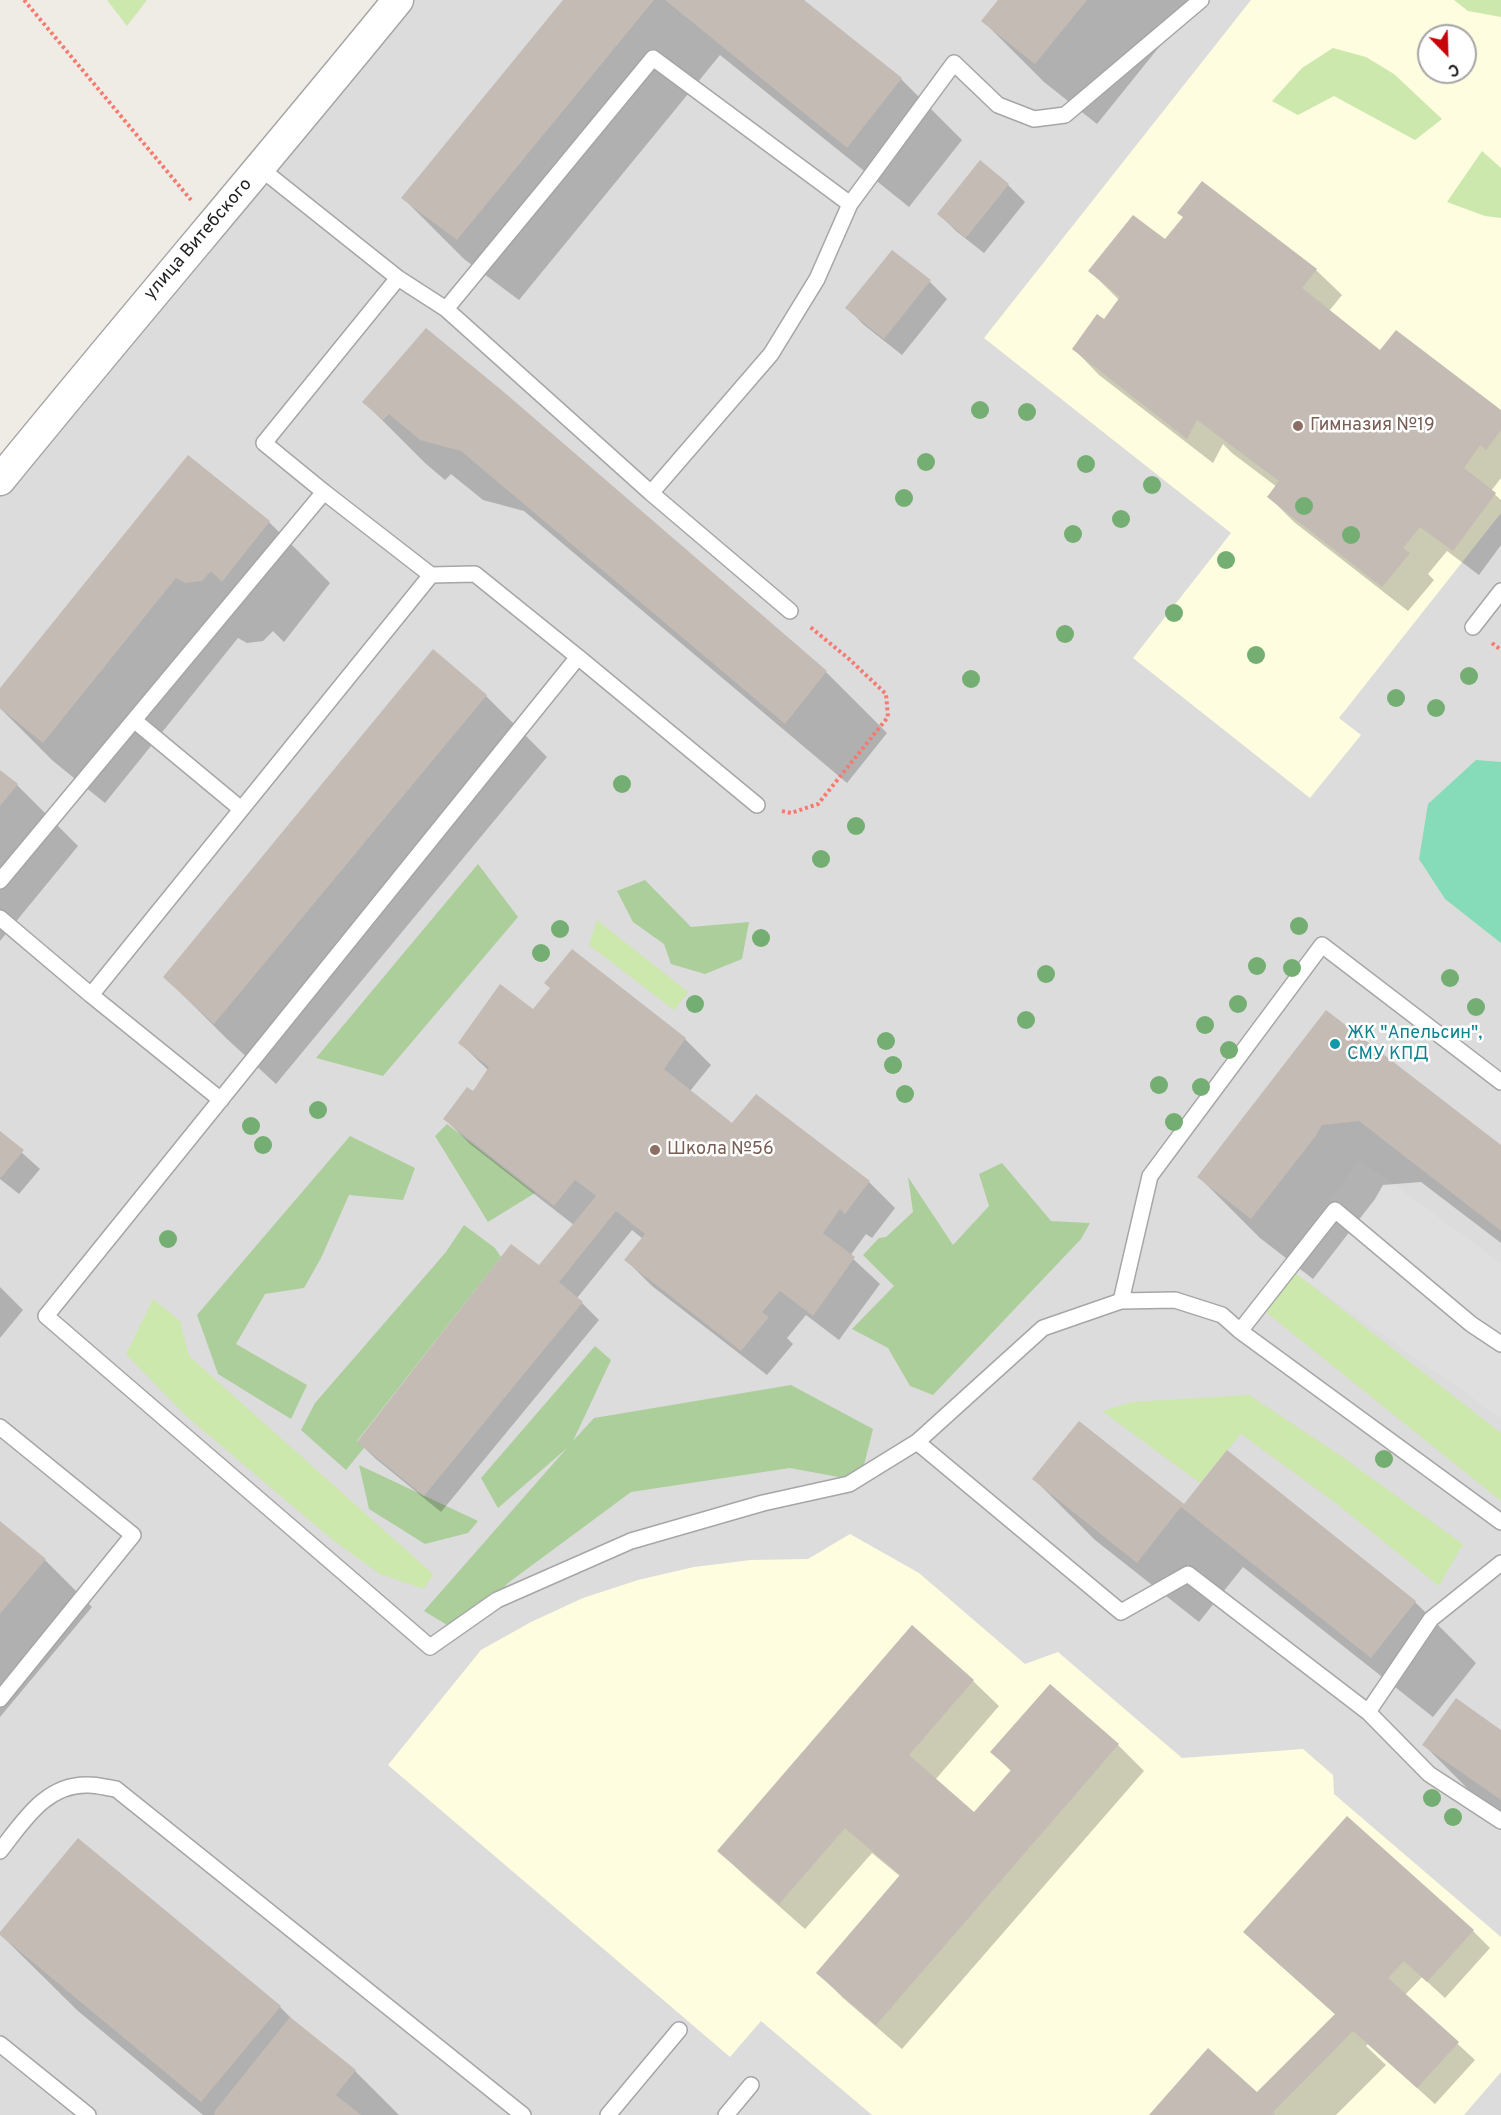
<!DOCTYPE html>
<html>
<head>
<meta charset="utf-8">
<style>
  body { margin:0 }
  #map { position:relative; width:1501px; height:2115px; overflow:hidden; background:#efece5; font-family:Overpass,sans-serif }
  canvas { display:block }
  .north { position:absolute; left:1417px; top:24px; width:60px; height:60px; box-sizing:border-box; background:#fff; border:2px solid #a5a5a5; border-radius:50%; rotate:157deg; font-size:16px; font-weight:700; line-height:24px; text-align:center; color:#1f1f1f }
  .north::after { content:''; display:block; margin:auto; width:21px; height:27px; background:#c8050b; clip-path:polygon(50% 0,100% 100%,50% 72%,0 100%) }
</style>
</head>
<body>
<div id="map">
<canvas width="1501" height="2115"></canvas>
<div class="north">С</div>
</div>
<script>
const c = document.querySelector('canvas').getContext('2d');
c.lineJoin = 'round';
function fillPath(path, color) {
  c.fillStyle = color;
  c.fill(path, 'evenodd');
}
function strokePath(path, color, width, dash) {
  c.strokeStyle = color;
  c.lineWidth = width;
  c.lineCap = dash ? 'butt' : 'round';
  c.setLineDash(dash || []);
  c.stroke(path);
}
function label(font, color, halo, rows, align = 'center') {
  c.font = font + ' Overpass,sans-serif';
  c.lineWidth = 5;
  c.setLineDash([]);
  c.textBaseline = 'middle';
  c.strokeStyle = halo;
  c.fillStyle = color;
  for (const [text, x, y, turn = 0] of rows) {
    c.save();
    c.translate(x, y);
    c.rotate((+turn || 0) * Math.PI / 180);
    c.textAlign = isNaN(turn) ? turn : align;
    if (halo) c.strokeText(text, 0, 0);
    c.fillText(text, 0, 0);
    c.restore();
  }
}
fillPath(new Path2D(`
  M 401,0 L 1501,0 L 1501,2115 L 0,2115 L 0,484 ZM 1429,36 L 1465,36 L 1465,72 L 1429,72 Z`), '#dddcdc');
fillPath(new Path2D(`
  M 1251,0 L 1487,0 L 1501,11 L 1501,513 L 1339,718 L 1361,735 L 1310,798 L 1133,658 L 1231,533 L 984,338 ZM 1429,36 L 1465,36 L 1465,72 L 1429,72 Z
  M 850,1534 L 919,1573 L 1025,1664 L 1058,1652 L 1182,1758 L 1303,1749 L 1333,1775 L 1334,1794 L 1501,1937 L 1501,2072 L 1464,2115 L 872,2115 L 761,2021 L 730,2057 L 388,1765 L 481,1650 L 531,1622 L 583,1598 L 638,1580 L 694,1567 L 751,1560 L 808,1559 Z`), '#fefde0');
fillPath(new Path2D(`
  M 107,0 L 147,0 L 127,26 Z
  M 1454,0 L 1501,0 L 1501,17 L 1468,11 Z
  M 1333,48 L 1366,57 L 1394,74 L 1442,119 L 1415,140 L 1334,96 L 1298,115 L 1272,101 L 1302,68 Z
  M 1482,151 L 1501,168 L 1501,218 L 1485,216 L 1447,202 Z
  M 597,920 L 688,992 L 674,1010 L 589,945 Z
  M 1293,1271 L 1501,1433 L 1501,1501 L 1262,1309 Z
  M 153,1299 L 180,1321 L 189,1356 L 433,1574 L 424,1589 L 380,1574 L 334,1541 L 185,1415 L 126,1354 Z
  M 1249,1395 L 1341,1456 L 1463,1544 L 1439,1586 L 1333,1501 L 1241,1434 L 1200,1483 L 1102,1411 L 1132,1402 Z`), '#cce8ad');
fillPath(new Path2D(`
  M 478,864 L 518,917 L 383,1076 L 316,1058 Z
  M 645,880 L 691,927 L 749,922 L 742,959 L 705,974 L 671,964 L 664,944 L 633,922 L 617,891 Z
  M 447,1124 L 535,1193 L 488,1222 L 435,1136 Z
  M 350,1136 L 415,1168 L 403,1200 L 349,1195 L 321,1258 L 304,1288 L 265,1294 L 236,1344 L 307,1385 L 291,1419 L 218,1374 L 197,1315 Z
  M 1002,1163 L 1051,1221 L 1090,1223 L 1081,1239 L 933,1395 L 910,1386 L 888,1348 L 852,1329 L 894,1286 L 863,1255 L 879,1238 L 886,1237 L 913,1212 L 908,1177 L 953,1245 L 989,1206 L 979,1174 Z
  M 464,1225 L 495,1248 L 501,1257 L 357,1441 L 364,1448 L 346,1470 L 301,1430 L 315,1403 L 446,1252 Z
  M 595,1346 L 611,1360 L 573,1441 L 594,1418 L 791,1385 L 873,1429 L 860,1481 L 790,1468 L 631,1492 L 508,1583 L 462,1634 L 424,1611 L 567,1448 L 498,1508 L 481,1478 Z
  M 359,1465 L 478,1521 L 468,1533 L 425,1544 L 369,1509 Z`), '#acce9b');
fillPath(new Path2D(`
  M 1476,760 L 1501,762 L 1501,943 L 1445,899 L 1419,859 L 1428,804 Z`), '#86dcb8');
fillPath(new Path2D(`
  M 1359,1159 L 1501,1263 L 1501,1418 L 1285,1266 Z`), '#dfdfdf');
fillPath(new Path2D(`
  M 565,0 L 802,0 L 901,79 L 962,140 L 909,207 L 720,55 L 519,300 L 464,259 L 403,198 Z
  M 1000,0 L 1197,0 L 1097,124 L 1044,82 L 983,21 Z
  M 1008,185 L 1025,202 L 984,253 L 956,231 L 939,214 Z
  M 1165,241 L 1316,270 L 1342,295 L 1329,311 L 1380,352 L 1501,411 L 1501,478 L 1491,491 L 1501,500 L 1501,545 L 1479,575 L 1447,551 L 1428,574 L 1434,580 L 1408,611 L 1294,522 L 1269,497 L 1277,487 L 1232,453 L 1223,444 L 1213,463 L 1099,375 L 1074,349 L 1104,321 L 1119,300 L 1090,271 Z
  M 930,282 L 947,299 L 902,355 L 864,325 L 847,308 Z
  M 426,330 L 826,672 L 887,733 L 847,783 L 524,511 L 483,500 L 451,474 L 445,480 L 425,463 L 364,402 Z
  M 188,457 L 269,522 L 330,583 L 284,642 L 273,631 L 263,641 L 247,643 L 238,638 L 105,803 L 53,761 L 0,708 L 0,690 Z
  M 486,696 L 547,757 L 276,1084 L 226,1038 L 165,977 Z
  M 0,772 L 17,785 L 78,846 L 0,941 Z
  M 572,951 L 685,1039 L 711,1065 L 690,1091 L 732,1125 L 756,1096 L 869,1182 L 895,1208 L 872,1238 L 866,1234 L 850,1256 L 880,1284 L 839,1340 L 806,1315 L 787,1338 L 793,1344 L 767,1375 L 652,1286 L 626,1260 L 643,1239 L 632,1230 L 577,1298 L 599,1320 L 441,1512 L 376,1459 L 358,1442 L 539,1267 L 574,1225 L 470,1144 L 445,1119 L 473,1093 L 489,1071 L 460,1043 L 533,1011 L 552,988 Z
  M 1326,1012 L 1501,1146 L 1501,1243 L 1421,1182 L 1383,1185 L 1375,1199 L 1313,1279 L 1260,1238 L 1199,1177 Z
  M 0,1133 L 40,1169 L 19,1194 L 0,1179 Z
  M 0,1287 L 23,1310 L 0,1338 Z
  M 1034,1479 L 1184,1507 L 1415,1602 L 1476,1663 L 1433,1717 L 1243,1567 L 1199,1622 L 1095,1540 Z
  M 0,1523 L 45,1560 L 92,1607 L 0,1717 Z
  M 973,1681 L 999,1706 L 935,1780 L 975,1814 L 1012,1772 L 992,1752 L 1050,1687 L 1118,1745 L 1144,1771 L 902,2049 L 843,1998 L 818,1973 L 901,1877 L 872,1853 L 805,1929 L 745,1876 L 719,1851 Z
  M 1501,1731 L 1501,1813 L 1471,1792 L 1424,1745 Z
  M 1473,1931 L 1490,1948 L 1445,1998 L 1422,1977 L 1405,1995 L 1475,2060 L 1435,2104 L 1368,2044 L 1366,2046 L 1386,2065 L 1336,2115 L 1151,2115 L 1257,2095 L 1336,2015 L 1262,1949 Z
  M 0,1934 L 280,2007 L 300,2027 L 355,2071 L 399,2115 L 203,2115 L 78,2011 Z`), '#0003');
fillPath(new Path2D(`
  M 563,0 L 654,0 L 457,240 L 401,198 Z
  M 665,0 L 804,0 L 902,78 L 847,148 Z
  M 998,0 L 1087,0 L 1035,64 L 981,21 Z
  M 980,160 L 1009,184 L 966,238 L 937,214 Z
  M 1202,181 L 1317,269 L 1302,288 L 1380,350 L 1396,330 L 1501,410 L 1501,430 L 1486,450 L 1480,445 L 1464,468 L 1496,493 L 1453,551 L 1420,527 L 1403,548 L 1410,553 L 1382,587 L 1267,497 L 1279,481 L 1197,420 L 1187,439 L 1072,349 L 1097,314 L 1104,319 L 1120,297 L 1088,271 L 1133,215 L 1165,239 L 1183,217 L 1177,213 Z
  M 892,250 L 931,280 L 884,339 L 845,308 Z
  M 426,328 L 505,393 L 827,671 L 785,724 L 461,451 L 420,440 L 389,414 L 383,420 L 362,402 Z
  M 188,455 L 270,521 L 222,582 L 211,571 L 202,581 L 185,583 L 176,578 L 43,743 L 0,708 L 0,688 Z
  M 433,649 L 487,695 L 214,1024 L 163,977 Z
  M 0,770 L 18,784 L 0,806 Z
  M 572,949 L 686,1038 L 664,1069 L 732,1123 L 756,1094 L 870,1181 L 845,1214 L 840,1209 L 823,1233 L 855,1257 L 813,1316 L 780,1291 L 762,1312 L 769,1317 L 741,1351 L 624,1260 L 645,1234 L 616,1211 L 559,1282 L 583,1302 L 424,1496 L 357,1442 L 511,1244 L 539,1265 L 596,1196 L 575,1180 L 554,1206 L 443,1119 L 467,1087 L 473,1091 L 489,1067 L 458,1043 L 500,984 L 533,1009 L 550,988 L 544,983 Z
  M 1326,1010 L 1501,1145 L 1501,1231 L 1359,1121 L 1322,1125 L 1315,1137 L 1251,1219 L 1197,1177 Z
  M 0,1131 L 24,1150 L 1,1178 L 0,1177 Z
  M 1079,1421 L 1184,1504 L 1227,1450 L 1416,1601 L 1371,1658 L 1181,1507 L 1137,1563 L 1032,1479 Z
  M 0,1521 L 46,1559 L 0,1614 Z
  M 912,1625 L 974,1680 L 909,1755 L 974,1812 L 1011,1770 L 990,1752 L 1050,1684 L 1119,1744 L 876,2025 L 816,1973 L 900,1875 L 845,1828 L 779,1904 L 717,1851 Z
  M 1456,1698 L 1501,1730 L 1501,1800 L 1422,1745 Z
  M 1347,1816 L 1474,1930 L 1427,1982 L 1404,1961 L 1388,1978 L 1459,2042 L 1417,2088 L 1353,2031 L 1273,2112 L 1275,2115 L 1149,2115 L 1208,2048 L 1257,2092 L 1335,2014 L 1243,1932 Z
  M 78,1838 L 281,2006 L 201,2102 L 0,1935 L 0,1932 Z
  M 290,2017 L 356,2070 L 336,2095 L 361,2115 L 215,2115 L 214,2112 Z`), '#c4bbb5');
const lane = new Path2D(`
  M 260,168 L 398,278
  M 324,492 L 431,575
  M 651,493 L 771,354 L 817,279 L 850,204
  M 790,611 L 651,493 L 446,309 L 653,58 L 850,204 L 954,63 L 998,105 L 1034,119 L 1065,115 L 1201,0
  M 1473,627 L 1501,591
  M 578,657 L 757,805
  M 135,721 L 241,809
  M 0,881 L 324,492 L 264,443 L 398,278 L 446,309
  M 0,918 L 91,995
  M 221,1100 L 91,995 L 431,575 L 475,574 L 578,657 L 46,1316 L 430,1647 L 497,1600 L 631,1541 L 763,1503 L 849,1484 L 917,1442
  M 1121,1301 L 1150,1176 L 1322,945 L 1501,1082
  M 1240,1331 L 1335,1210 L 1471,1324 L 1501,1344
  M 0,1427 L 133,1535 L 0,1699
  M 1501,1522 L 1240,1331 L 1222,1315 L 1175,1300 L 1121,1301 L 1043,1328 L 917,1442 L 1121,1612 L 1188,1574 L 1368,1712 L 1429,1774 L 1501,1821
  M 1368,1712 L 1431,1619 L 1501,1563
  M 0,1851 C 23,1822 46,1783 89,1785 C 98,1785 107,1788 116,1789 L 523,2115
  M 0,2044 L 88,2115
  M 608,2115 L 679,2030
  M 726,2115 L 751,2085`);
const street = new Path2D(`
  M 0,480 C 131,319 267,161 398,0`);
strokePath(lane, '#a6a6a6', 18);
strokePath(street, '#a6a6a6', 33);
strokePath(new Path2D(`
  M 24,0 L 191,200
  M 1492,643 L 1501,650
  M 782,811 L 791,813 L 818,804 L 888,717 L 886,694 L 849,659 L 809,626`), '#f67a70', 4, [3, 3]);
strokePath(lane, '#fff', 15);
strokePath(street, '#fff', 30);
c.fillStyle = '#74ae72';
for (const [x, y] of [
  [980,410],
  [1027,412],
  [926,462],
  [1086,464],
  [1152,485],
  [904,498],
  [1304,506],
  [1121,519],
  [1073,534],
  [1351,535],
  [1226,560],
  [1174,613],
  [1065,634],
  [1256,655],
  [1469,676],
  [971,679],
  [1396,698],
  [1436,708],
  [622,784],
  [856,826],
  [821,859],
  [1299,926],
  [560,929],
  [761,938],
  [541,953],
  [1257,966],
  [1292,968],
  [1046,974],
  [1450,978],
  [695,1004],
  [1238,1004],
  [1476,1007],
  [1026,1020],
  [1205,1025],
  [886,1041],
  [1229,1050],
  [893,1065],
  [1159,1085],
  [1201,1087],
  [905,1094],
  [318,1110],
  [1174,1122],
  [251,1126],
  [263,1145],
  [168,1239],
  [1384,1459],
  [1432,1798],
  [1453,1817]
]) {
  c.beginPath();
  c.arc(x, y, 9, 0, 2 * Math.PI);
  c.fill();
}
for (const [x, y, r, color] of [
  [1298,426,6,"#8d6e63"],
  [1335,1044,6,"#0f9aa8"],
  [655,1150,6,"#8d6e63"]
]) {
  const dot = new Path2D();
  dot.arc(x, y, r, 0, 2 * Math.PI);
  c.fillStyle = color;
  c.fill(dot);
  strokePath(dot, '#fff', 2);
}
label('18px', '#1f1f1f', '#fff', [
  ["улица Витебского",199,240,-49]
]);
label('18px', '#785e54', '#fff', [
  ["Гимназия №19",1310,426],
  ["Школа №56",667,1150]
], 'left');
label('18px', '#0d838f', '#fff', [
  ["ЖК \"Апельсин\",",1347,1034],
  ["СМУ КПД",1347,1055]
], 'left');
</script>
</body>
</html>
